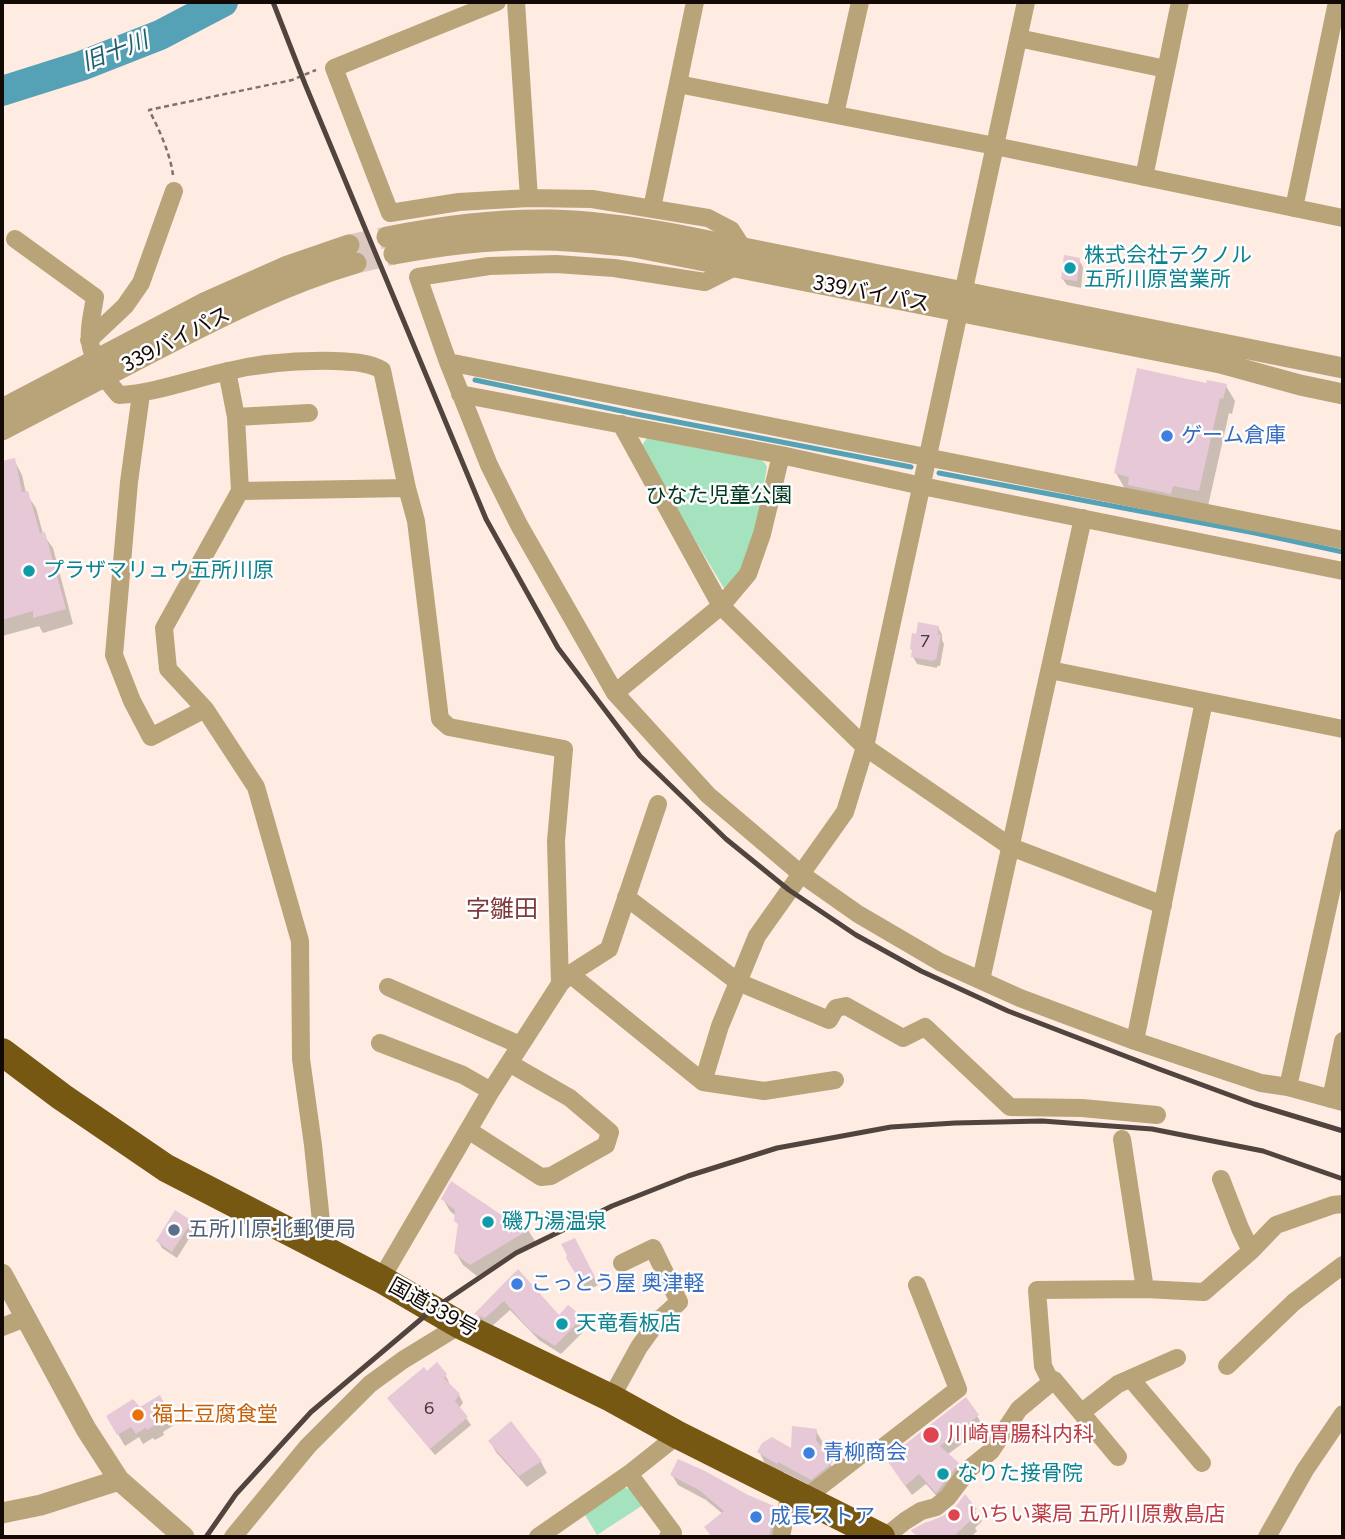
<!DOCTYPE html>
<html>
<head>
<meta charset="utf-8">
<style>
  body { margin:0 }
  #map { position:relative; width:1345px; height:1539px; overflow:hidden; background:#feebe2; font-family:Figtree,sans-serif }
  canvas { display:block }
  .frame { position:absolute; inset:0; border:4px solid #130905; pointer-events:none }
</style>
</head>
<body>
<div id="map">
<canvas width="1345" height="1539"></canvas>
<div class="frame"></div>
</div>
<script>
const c = document.querySelector('canvas').getContext('2d');
c.lineJoin = 'round';
function fillPath(path, color) {
  c.fillStyle = color;
  c.fill(path, 'evenodd');
}
function strokePath(path, color, width, dash) {
  c.strokeStyle = color;
  c.lineWidth = width;
  c.lineCap = dash ? 'butt' : 'round';
  c.setLineDash(dash || []);
  c.stroke(path);
}
function label(font, color, halo, rows, align = 'center') {
  c.font = font + ' Figtree,"Noto Sans JP",sans-serif';
  c.lineWidth = 5;
  c.setLineDash([]);
  c.textBaseline = 'middle';
  c.strokeStyle = halo;
  c.fillStyle = color;
  for (const [text, x, y, turn = 0] of rows) {
    c.save();
    c.translate(x, y);
    c.rotate((+turn || 0) * Math.PI / 180);
    c.textAlign = isNaN(turn) ? turn : align;
    if (halo) c.strokeText(text, 0, 0);
    c.fillText(text, 0, 0);
    c.restore();
  }
}
fillPath(new Path2D(`
  M 647,438 L 761,460 L 765,463 L 767,467 L 756,533 L 741,569 L 725,590 L 640,448 Z
  M 624,1488 L 631,1489 L 643,1505 L 597,1535 L 585,1515 Z`), '#a5e3bf');
fillPath(new Path2D(`
  M 1079,260 L 1083,267 L 1081,288 L 1067,285 L 1062,278 Z
  M 1208,385 L 1226,386 L 1235,401 L 1232,414 L 1229,413 L 1208,506 L 1125,489 L 1116,473 Z
  M 14,460 L 22,475 L 26,493 L 36,508 L 43,534 L 53,548 L 73,624 L 43,633 L 39,626 L 2,636 L 2,463 Z
  M 938,627 L 942,635 L 942,640 L 944,644 L 940,666 L 937,666 L 937,668 L 917,664 L 913,657 Z
  M 443,1199 L 506,1220 L 509,1218 L 528,1230 L 535,1241 L 477,1276 L 463,1265 L 456,1253 L 460,1227 L 456,1221 L 456,1216 L 450,1211 Z
  M 191,1222 L 195,1229 L 177,1258 L 162,1248 L 158,1241 Z
  M 574,1240 L 598,1285 L 587,1291 L 568,1258 Z
  M 518,1272 L 559,1317 L 581,1318 L 587,1328 L 561,1354 L 539,1340 L 510,1310 L 491,1327 L 482,1323 L 477,1314 Z
  M 445,1375 L 449,1382 L 448,1384 L 459,1395 L 463,1403 L 459,1408 L 471,1425 L 435,1455 L 393,1405 Z
  M 159,1397 L 174,1425 L 163,1432 L 164,1435 L 155,1440 L 153,1438 L 143,1444 L 139,1437 L 125,1446 L 108,1417 L 139,1409 Z
  M 966,1399 L 984,1427 L 947,1455 L 958,1465 L 964,1475 L 942,1502 L 926,1484 L 912,1495 L 894,1470 Z
  M 816,1431 L 822,1441 L 821,1450 L 837,1474 L 817,1489 L 784,1472 L 783,1473 L 765,1463 L 759,1452 L 793,1451 Z
  M 490,1441 L 541,1462 L 547,1473 L 527,1487 L 496,1452 Z
  M 672,1475 L 747,1497 L 773,1507 L 779,1518 L 776,1537 L 712,1537 L 707,1528 L 723,1514 L 706,1500 L 678,1485 Z
  M 965,1497 L 982,1521 L 975,1528 L 977,1531 L 971,1537 L 917,1537 L 914,1531 L 944,1517 L 957,1507 Z`), '#0003');
strokePath(new Path2D(`
  M 475,380 L 636,414 L 911,467
  M 939,473 L 1255,533 L 1343,552`), '#55a2b7', 5);
strokePath(new Path2D(`
  M 2,91 L 81,66 L 160,35 L 223,2`), '#55a2b7', 30);
fillPath(new Path2D(`
  M 1064,255 L 1080,258 L 1077,281 L 1061,279 Z
  M 1137,368 L 1206,383 L 1207,380 L 1227,384 L 1223,399 L 1220,398 L 1199,491 L 1173,486 L 1171,494 L 1128,485 L 1129,477 L 1114,473 Z
  M 15,458 L 22,492 L 28,491 L 40,533 L 45,532 L 66,609 L 33,618 L 33,611 L 2,620 L 2,461 Z
  M 918,622 L 939,626 L 938,634 L 941,635 L 936,660 L 934,659 L 933,661 L 911,657 L 912,650 L 910,649 L 912,633 L 916,634 Z
  M 451,1181 L 506,1218 L 509,1215 L 530,1229 L 470,1265 L 454,1253 L 458,1224 L 454,1221 L 455,1210 L 441,1199 Z
  M 175,1210 L 192,1221 L 172,1252 L 156,1241 Z
  M 575,1238 L 595,1277 L 582,1285 L 566,1258 L 567,1255 L 561,1244 Z
  M 518,1269 L 559,1315 L 568,1305 L 583,1317 L 555,1346 L 531,1331 L 504,1301 L 485,1318 L 474,1314 Z
  M 437,1362 L 447,1374 L 444,1378 L 460,1394 L 455,1401 L 468,1417 L 430,1449 L 387,1398 L 424,1367 L 427,1371 Z
  M 160,1395 L 169,1413 L 158,1420 L 158,1423 L 147,1430 L 145,1428 L 136,1434 L 131,1427 L 117,1435 L 106,1416 L 133,1399 L 140,1407 Z
  M 966,1397 L 979,1415 L 940,1446 L 959,1463 L 936,1493 L 919,1474 L 905,1486 L 886,1459 Z
  M 511,1421 L 542,1461 L 519,1476 L 488,1441 Z
  M 792,1426 L 817,1429 L 816,1440 L 833,1462 L 811,1480 L 778,1462 L 777,1464 L 757,1452 L 762,1443 L 772,1437 L 791,1448 Z
  M 678,1459 L 705,1471 L 748,1495 L 774,1506 L 768,1522 L 772,1524 L 769,1537 L 712,1537 L 704,1527 L 724,1511 L 699,1490 L 670,1475 Z
  M 965,1494 L 977,1509 L 969,1516 L 972,1519 L 953,1537 L 920,1537 L 913,1533 L 911,1530 L 926,1522 L 928,1522 L 943,1516 L 956,1506 Z`), '#e6c8d7');
strokePath(new Path2D(`
  M 349,245 L 387,237
  M 356,263 L 394,254`), '#dbc9c1', 21, [21, 10]);
strokePath(new Path2D(`
  M 173,175 C 170,153 159,129 149,110 L 292,80 L 316,70`), '#7e706a', 2.5, [5, 3.5]);
strokePath(new Path2D(`
  M 497,2 L 334,68 L 390,213 L 459,202 L 529,198 L 592,199 L 708,218 L 731,230 L 744,250 L 735,267 L 705,282 L 614,268 L 556,264 L 489,266 L 418,277 L 448,362 L 1343,540
  M 516,2 L 529,198
  M 1018,38 L 1166,69
  M 678,84 L 995,146 L 1343,218
  M 835,114 L 860,2
  M 1144,177 L 1180,2
  M 652,208 L 695,2
  M 1294,208 L 1337,2
  M 15,239 L 95,297 C 93,311 88,328 90,342 C 93,363 105,379 119,395 C 155,393 189,380 224,372 C 260,363 299,360 336,361 C 352,362 368,362 382,370 L 407,488 L 240,491 L 164,628 L 168,669 L 205,709 L 256,787 L 300,941 L 301,1059 L 313,1145 L 324,1250
  M 89,340 L 125,306 L 141,283 L 174,191
  M 448,362 L 489,465 L 519,525 L 615,693 L 708,795 L 801,874 L 858,914 L 940,962 L 1020,998 L 1135,1041 L 1261,1083 L 1288,1087 L 1343,1102
  M 227,371 L 236,417 L 240,491
  M 141,394 L 129,482 L 114,655 L 132,701 L 151,737 L 205,709
  M 460,394 L 781,455 L 922,486 L 1343,571
  M 236,417 L 309,413
  M 621,424 L 721,606 L 865,747 L 1011,847 L 1163,905
  M 407,488 L 416,521 L 440,719 L 449,727 L 564,749 L 556,841 L 560,984
  M 1050,670 L 1343,729
  M 615,693 L 721,606 L 748,574 L 762,534 L 781,455
  M 626,897 L 738,982 L 829,1020 L 836,1008 L 846,1006 L 903,1038 L 925,1027 L 1010,1107 L 1082,1108 L 1157,1115
  M 570,974 L 609,949 L 658,804
  M 981,980 L 1083,518
  M 388,987 L 520,1045
  M 1135,1041 L 1204,701
  M 380,1043 L 463,1075 L 491,1091
  M 703,1082 L 764,1091 L 835,1080
  M 1288,1087 L 1343,838
  M 1331,1099 L 1343,1041
  M 468,1130 L 541,1177 L 551,1176 L 606,1145 L 610,1132 L 570,1098 L 509,1063
  M 1122,1139 L 1145,1289
  M 1221,1179 L 1240,1228 L 1251,1251
  M 381,1279 L 491,1091 L 560,984 L 570,974 L 703,1082 L 720,1026 L 757,936 L 845,812 L 865,747 L 1026,2
  M 2,1327 L 25,1318
  M 1227,1366 L 1294,1302 L 1343,1265
  M 1131,1379 L 1202,1463
  M 1054,1380 L 1118,1457
  M 611,1398 L 639,1347 L 657,1322 L 679,1302 L 653,1248 L 622,1263
  M 1082,1412 L 1118,1384 L 1177,1358
  M 629,1474 L 673,1533 L 668,1537
  M 804,1499 L 866,1451 L 878,1451 L 958,1389 L 917,1285
  M 233,1537 L 308,1446 L 370,1384 L 403,1360 L 460,1325
  M 538,1537 L 629,1474 L 678,1435
  M 781,1537 L 790,1492
  M 885,1537 L 905,1521 L 921,1511 L 936,1507 L 948,1497 L 969,1469 L 991,1451 L 1019,1409 L 1054,1380 L 1049,1378 L 1043,1366 L 1037,1290 L 1145,1289 L 1204,1292 L 1251,1251 L 1276,1225 L 1333,1205 L 1343,1204
  M 1267,1537 L 1305,1470 L 1343,1414`), '#b9a378', 18);
strokePath(new Path2D(`
  M 387,237 C 441,226 497,219 552,220 C 593,221 634,227 674,234 L 1343,368
  M 394,254 C 442,245 492,238 541,240 C 572,240 603,244 634,247 L 1220,363 L 1300,385 L 1343,394
  M 2,409 L 206,302 L 285,267 L 349,245
  M 2,430 C 53,404 103,377 154,351 C 219,317 285,284 356,263
  M 2,1274 L 86,1429 L 119,1480 L 184,1537
  M 2,1513 L 41,1505 L 119,1480`), '#b9a378', 21);
strokePath(new Path2D(`
  M 2,1052 L 62,1097 L 166,1168 L 381,1279 L 460,1325 L 611,1398 L 678,1435 L 881,1537`), '#765813', 28);
strokePath(new Path2D(`
  M 273,2 L 305,84 L 486,519 L 558,648 L 640,756 L 726,839 L 789,890 L 856,935 L 921,971 L 1008,1011 L 1159,1069 L 1254,1104 L 1343,1131
  M 206,1537 L 236,1494 L 311,1412 L 433,1309 L 516,1253 L 612,1206 L 688,1176 L 777,1148 L 891,1127 L 955,1123 L 1042,1121 L 1152,1129 L 1263,1151 L 1343,1179`), '#51443f', 5);
for (const [x, y, r, color] of [
  [1070,268,7,"#0f9aa8"],
  [1167,436,7,"#3f7fe0"],
  [29,571,7,"#0f9aa8"],
  [488,1222,7,"#0f9aa8"],
  [174,1230,7,"#5c6f8a"],
  [517,1284,7,"#3f7fe0"],
  [562,1324,7,"#0f9aa8"],
  [138,1415,7,"#e8710a"],
  [931,1435,9,"#e0444e"],
  [809,1453,7,"#3f7fe0"],
  [943,1474,7,"#0f9aa8"],
  [954,1515,7,"#e0444e"],
  [756,1517,7,"#3f7fe0"]
]) {
  const dot = new Path2D();
  dot.arc(x, y, r, 0, 2 * Math.PI);
  c.fillStyle = color;
  c.fill(dot);
  strokePath(dot, '#fdfdfd', 2.5);
}
label('18px', '#48393a', null, [
  ["7",925,642],
  ["6",429,1409]
]);
label('21px', '#0d838f', '#fdfdfd', [
  ["株式会社テクノル",1084,256],
  ["五所川原営業所",1084,280],
  ["プラザマリュウ五所川原",43,571],
  ["磯乃湯温泉",502,1222],
  ["天竜看板店",576,1324],
  ["なりた接骨院",957,1474]
], 'left');
label('21px', '#130905', '#fdfdfd', [
  ["339バイパス",871,294,11],
  ["339バイパス",176,340,-27],
  ["国道339号",433,1308,29]
]);
label('21px', '#366cbe', '#fdfdfd', [
  ["ゲーム倉庫",1181,436],
  ["こっとう屋 奥津軽",531,1284],
  ["青柳商会",823,1453],
  ["成長ストア",770,1517]
], 'left');
label('21px', '#00361f', '#fdfdfd', [
  ["ひなた児童公園",719,496]
]);
label('21px', '#4e5e75', '#fdfdfd', [
  ["五所川原北郵便局",188,1230]
], 'left');
label('21px', '#c56008', '#fdfdfd', [
  ["福士豆腐食堂",152,1415]
], 'left');
label('21px', '#be3a42', '#fdfdfd', [
  ["川崎胃腸科内科",947,1435],
  ["いちい薬局 五所川原敷島店",968,1515]
], 'left');
label('italic 23px', '#215f6f', '#fdfdfd', [
  ["旧十川",115,52,-21]
]);
label('24px', '#81393c', '#fdfdfd', [
  ["字雛田",502,910]
]);
</script>
</body>
</html>
